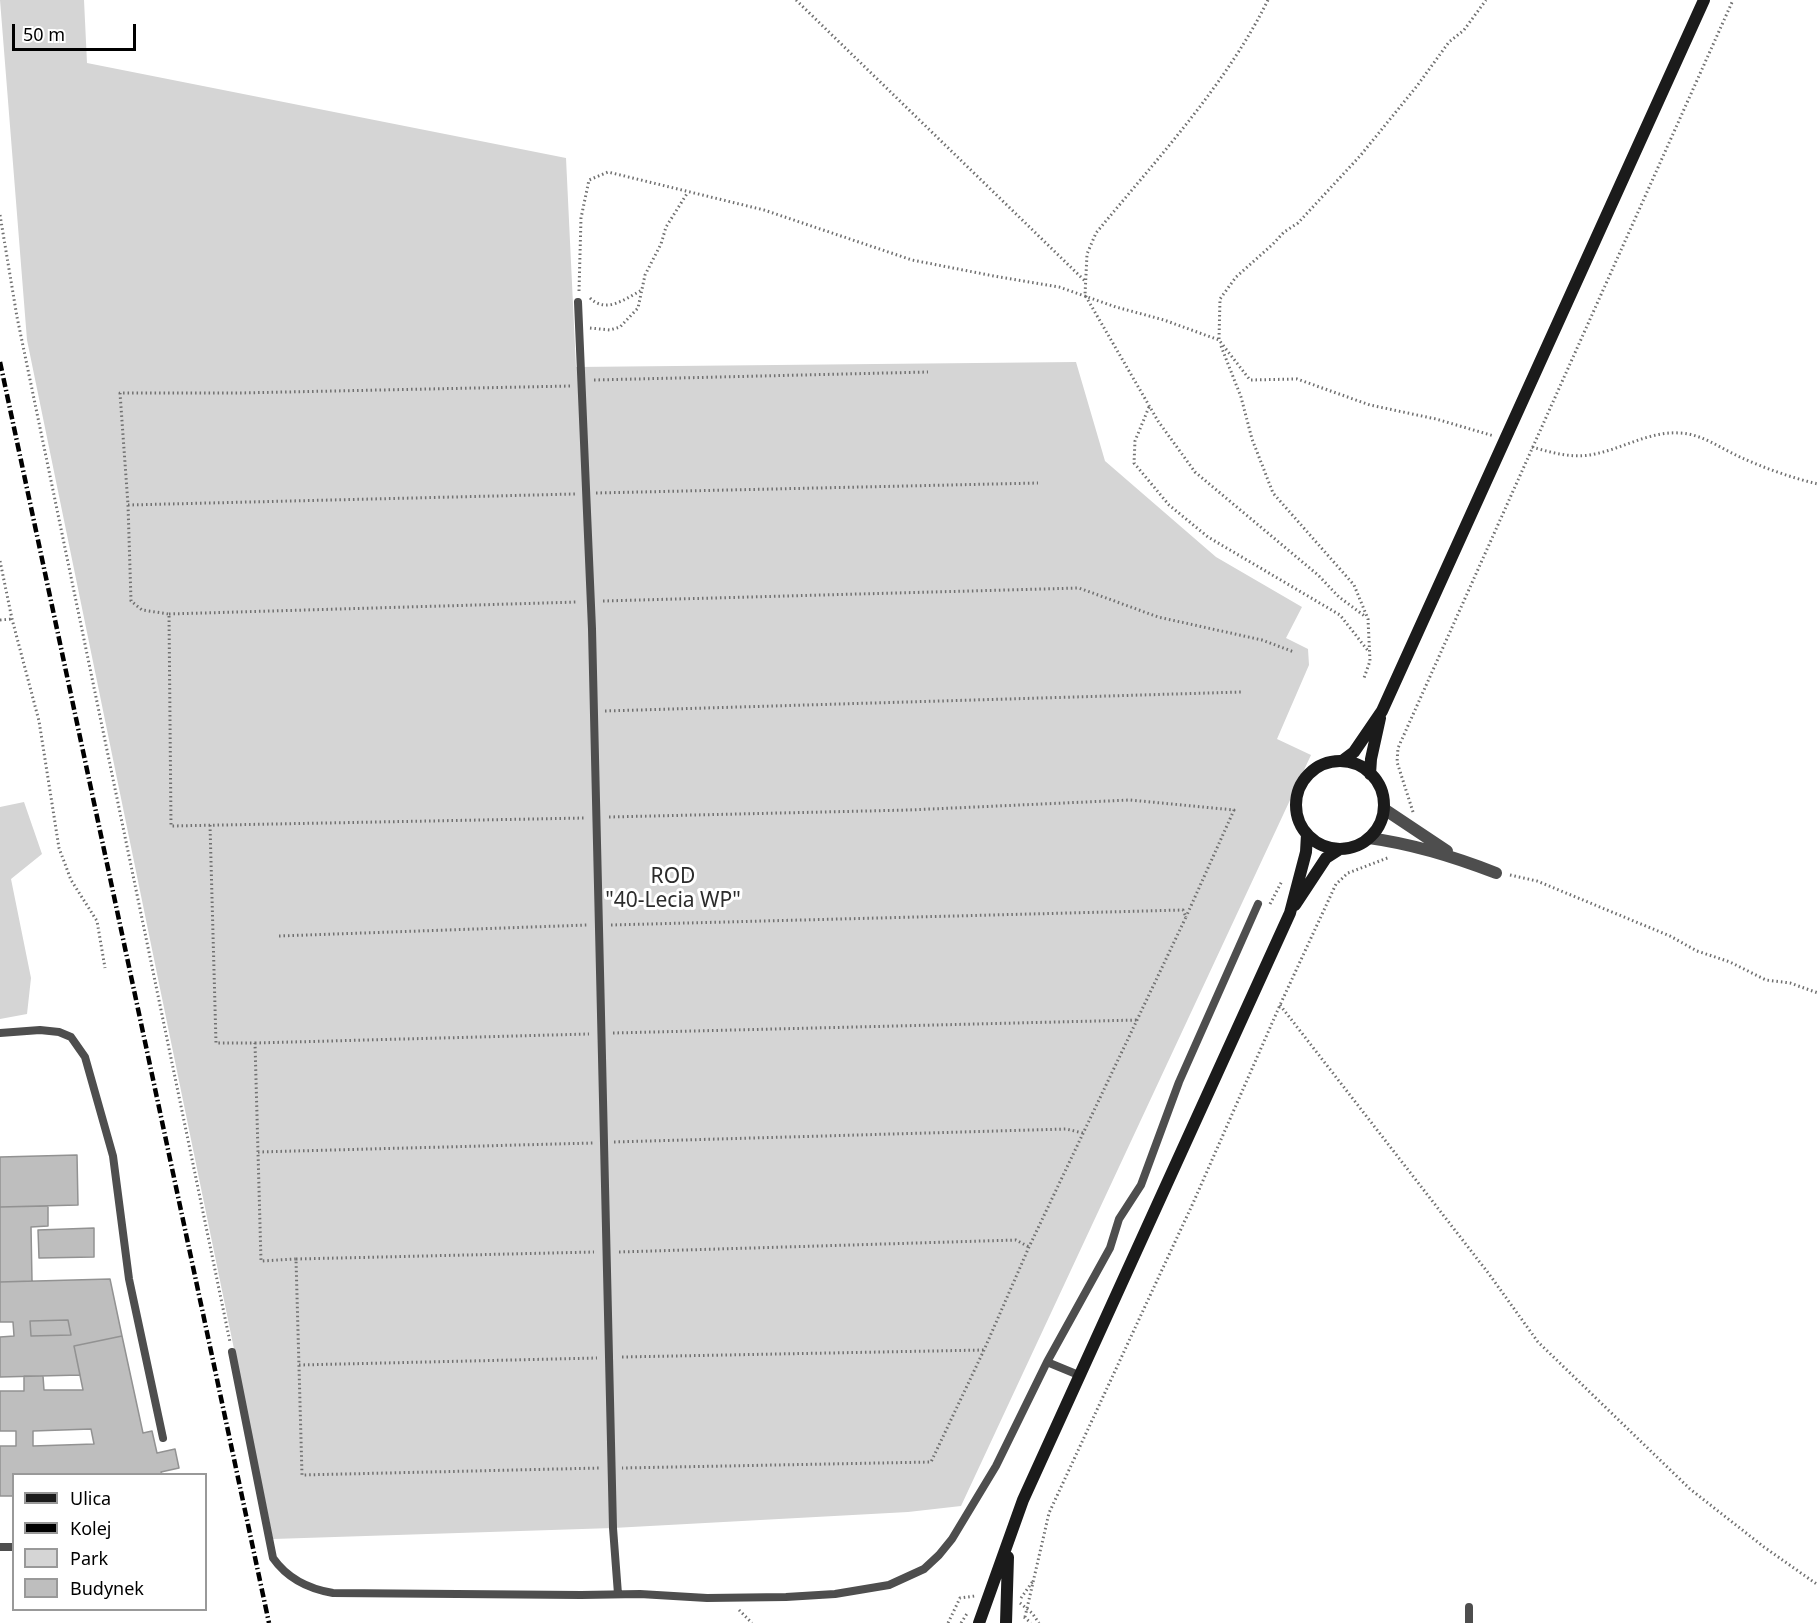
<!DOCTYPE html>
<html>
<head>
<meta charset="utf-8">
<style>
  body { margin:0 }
  #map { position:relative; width:1818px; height:1623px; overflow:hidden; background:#fff; font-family:"Noto Sans",sans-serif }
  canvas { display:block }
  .legend { position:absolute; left:12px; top:1473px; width:195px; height:138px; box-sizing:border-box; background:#fff; border:2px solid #999; margin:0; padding:8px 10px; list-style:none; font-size:18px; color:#000 }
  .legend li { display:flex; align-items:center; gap:12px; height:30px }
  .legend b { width:30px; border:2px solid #999 }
  .scale { position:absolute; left:12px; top:24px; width:124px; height:27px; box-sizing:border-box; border:3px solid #000; border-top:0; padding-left:8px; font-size:18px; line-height:21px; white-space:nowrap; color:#000; -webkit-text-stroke:4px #fff; paint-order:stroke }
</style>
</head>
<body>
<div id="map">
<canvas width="1818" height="1623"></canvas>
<ul class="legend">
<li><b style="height:8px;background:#1b1b1b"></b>Ulica</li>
<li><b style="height:8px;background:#000"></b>Kolej</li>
<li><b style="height:16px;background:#d5d5d5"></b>Park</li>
<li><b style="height:16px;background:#bebebe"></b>Budynek</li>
</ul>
<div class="scale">50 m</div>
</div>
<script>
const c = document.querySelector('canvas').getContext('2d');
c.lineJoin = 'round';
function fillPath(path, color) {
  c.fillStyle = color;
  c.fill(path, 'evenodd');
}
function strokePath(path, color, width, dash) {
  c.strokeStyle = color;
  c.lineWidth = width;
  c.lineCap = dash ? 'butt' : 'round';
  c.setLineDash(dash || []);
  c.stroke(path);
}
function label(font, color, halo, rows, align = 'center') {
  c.font = font + ' "Noto Sans",sans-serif';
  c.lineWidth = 6;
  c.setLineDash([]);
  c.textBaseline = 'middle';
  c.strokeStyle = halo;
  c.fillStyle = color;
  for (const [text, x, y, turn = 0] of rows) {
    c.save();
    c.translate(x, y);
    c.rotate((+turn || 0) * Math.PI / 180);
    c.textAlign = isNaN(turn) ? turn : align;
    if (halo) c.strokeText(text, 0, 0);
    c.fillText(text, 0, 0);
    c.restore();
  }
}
fillPath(new Path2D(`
  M 0,0 L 84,0 L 87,63 L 566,158 L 576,367 L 1076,362 L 1105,461 L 1216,557 L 1302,607 L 1286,638 L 1308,649 L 1309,665 L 1277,739 L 1311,755 L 961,1506 L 908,1512 L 613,1528 L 273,1539 L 27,340 Z
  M 24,802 L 42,854 L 11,879 L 31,978 L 27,1014 L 0,1019 L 0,807 Z`), '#d5d5d5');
const building = new Path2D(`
  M 77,1155 L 78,1205 L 0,1207 L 0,1157 Z
  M 48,1206 L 48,1226 L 31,1227 L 32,1281 L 0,1282 L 0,1207 Z
  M 94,1228 L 94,1257 L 39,1258 L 38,1230 Z
  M 110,1279 L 122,1336 L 74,1346 L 80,1375 L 0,1377 L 0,1337 L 14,1336 L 13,1322 L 0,1322 L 0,1282 ZM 68,1320 L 71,1335 L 31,1336 L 30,1321 Z
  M 68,1320 L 71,1335 L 31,1336 L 30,1321 Z
  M 122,1336 L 143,1433 L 152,1431 L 157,1453 L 175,1449 L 179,1468 L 161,1472 L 162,1474 L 14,1474 L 14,1496 L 0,1496 L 0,1446 L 16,1446 L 16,1431 L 0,1431 L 0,1391 L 24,1391 L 24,1376 L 43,1376 L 44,1390 L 83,1390 L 74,1346 ZM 91,1429 L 94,1444 L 33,1446 L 33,1431 Z`);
fillPath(building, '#bebebe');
strokePath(building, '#929292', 1.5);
strokePath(new Path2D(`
  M 796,0 L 1085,281
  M 1268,0 C 1226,85 1156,160 1096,233 L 1087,254 L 1085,295 L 1158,421 L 1195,472 L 1318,575 L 1339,597 L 1366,617
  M 0,215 L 17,317 L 230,1342
  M 579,291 L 581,218 L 589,180 L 608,172 L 764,210 L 912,260 L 999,277 L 1059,287 L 1116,307 L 1164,320 L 1219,340 L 1250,380 L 1297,379 L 1370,405 L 1436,419 L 1494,436
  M 590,298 C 606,314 625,299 642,290
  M 590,328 L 610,330 L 620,327 L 638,308 L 645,275 L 661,244 L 666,227 L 688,192
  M 1219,339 L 1220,299 L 1236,277 L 1273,244 L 1284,232 L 1298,223 L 1360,156 L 1417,86 L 1449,42 L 1464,30 L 1486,0
  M 1221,346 L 1241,397 L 1252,439 L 1273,493 L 1354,585 L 1368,619 L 1370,661 L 1364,678
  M 594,380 L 928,372
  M 570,386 L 239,393 L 120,393 L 128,505 L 131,601 L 142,610 L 169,614 L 171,826 L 584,818
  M 1149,407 L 1135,441 L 1134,463 L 1169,505 L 1208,537 L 1340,615 L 1369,652
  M 1532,447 C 1553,453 1574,459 1595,454 C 1624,448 1650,431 1680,433 C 1702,434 1720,448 1740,457 C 1764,468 1792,478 1818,484
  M 596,493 L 1038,483
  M 128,505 L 575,494
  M 0,561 L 12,619 L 39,721 L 59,848 L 71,880 L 97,921 L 105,968
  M 603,601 L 1079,588 L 1158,617 L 1262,640 L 1294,652
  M 169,614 L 578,602
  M 0,620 L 12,619
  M 605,711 L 1242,692
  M 1413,812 L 1397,762 L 1398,748 L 1733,0
  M 609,817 L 909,810 L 1130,800 L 1234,810 L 1186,917
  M 210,825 L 216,1043 L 255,1043 L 261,1261 L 296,1259 L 302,1475 L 600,1468
  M 1510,875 L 1537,881 L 1670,936 L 1697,951 L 1730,962 L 1766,980 L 1790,983 L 1818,993
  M 1270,904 L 1282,881
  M 611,925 L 1183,910 L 1186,917 L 1029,1247 L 984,1350 L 931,1462 L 622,1468
  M 279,936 L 587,925
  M 1280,1005 L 1489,1274 L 1538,1342 L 1690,1489 L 1764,1547 L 1818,1585
  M 613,1033 L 1137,1020
  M 255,1043 L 589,1034
  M 614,1142 L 1066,1129 L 1083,1133
  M 258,1152 L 593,1143
  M 619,1252 L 1016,1240 L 1029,1247
  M 296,1259 L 594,1252
  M 622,1357 L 984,1350
  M 299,1365 L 597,1358
  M 1021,1598 L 1033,1581
  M 1020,1603 L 1032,1613 L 1039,1623
  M 739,1610 L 752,1623
  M 1024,1617 L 1031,1623
  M 1025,1617 L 1049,1513 L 1194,1201 L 1280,1005 L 1336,884 L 1348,873 L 1390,857
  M 948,1623 L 960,1598 L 975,1596
  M 961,1623 L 968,1612`), '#707070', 3, [1.5, 3]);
strokePath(new Path2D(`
  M 578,302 L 592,629 L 613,1528 L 618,1594
  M 0,1033 L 40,1030 L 59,1032 L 71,1037 L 85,1057 L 113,1156 L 129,1279 L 163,1438
  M 232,1352 L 273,1558 C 287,1578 309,1589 333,1593 L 581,1595 L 640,1594 L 707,1598 L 786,1597 L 835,1594 L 889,1585 L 924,1569 L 939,1555 L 952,1539 L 996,1466 L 1047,1362 L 1110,1248 L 1119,1219 L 1141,1185 L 1179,1082 L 1258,904
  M 1047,1362 L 1081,1376
  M 0,1547 L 14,1547
  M 1469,1607 L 1469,1623`), '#4e4e4e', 8);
strokePath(new Path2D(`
  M 1384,809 L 1447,851
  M 1369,838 C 1413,844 1455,857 1496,873`), '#4e4e4e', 12);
strokePath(new Path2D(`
  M1296 805a44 44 0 1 1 88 0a44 44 0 1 1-88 0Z
  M 1342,761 L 1354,752 L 1382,711 L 1704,0
  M 1370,774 L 1371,759 L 1380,718
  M 1295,905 L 1326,858 L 1340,849
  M 979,1623 L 1023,1500 L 1290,913 L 1306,852 L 1307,834
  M 1006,1623 L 1008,1557`), '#1b1b1b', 12);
strokePath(new Path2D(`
  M 0,362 L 269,1623`), '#000', 4.5, [9, 3, 1.5, 3]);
label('21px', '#2c2c2c', '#fff', [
  ["ROD",673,877],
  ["\"40-Lecia WP\"",673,901]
]);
</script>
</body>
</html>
